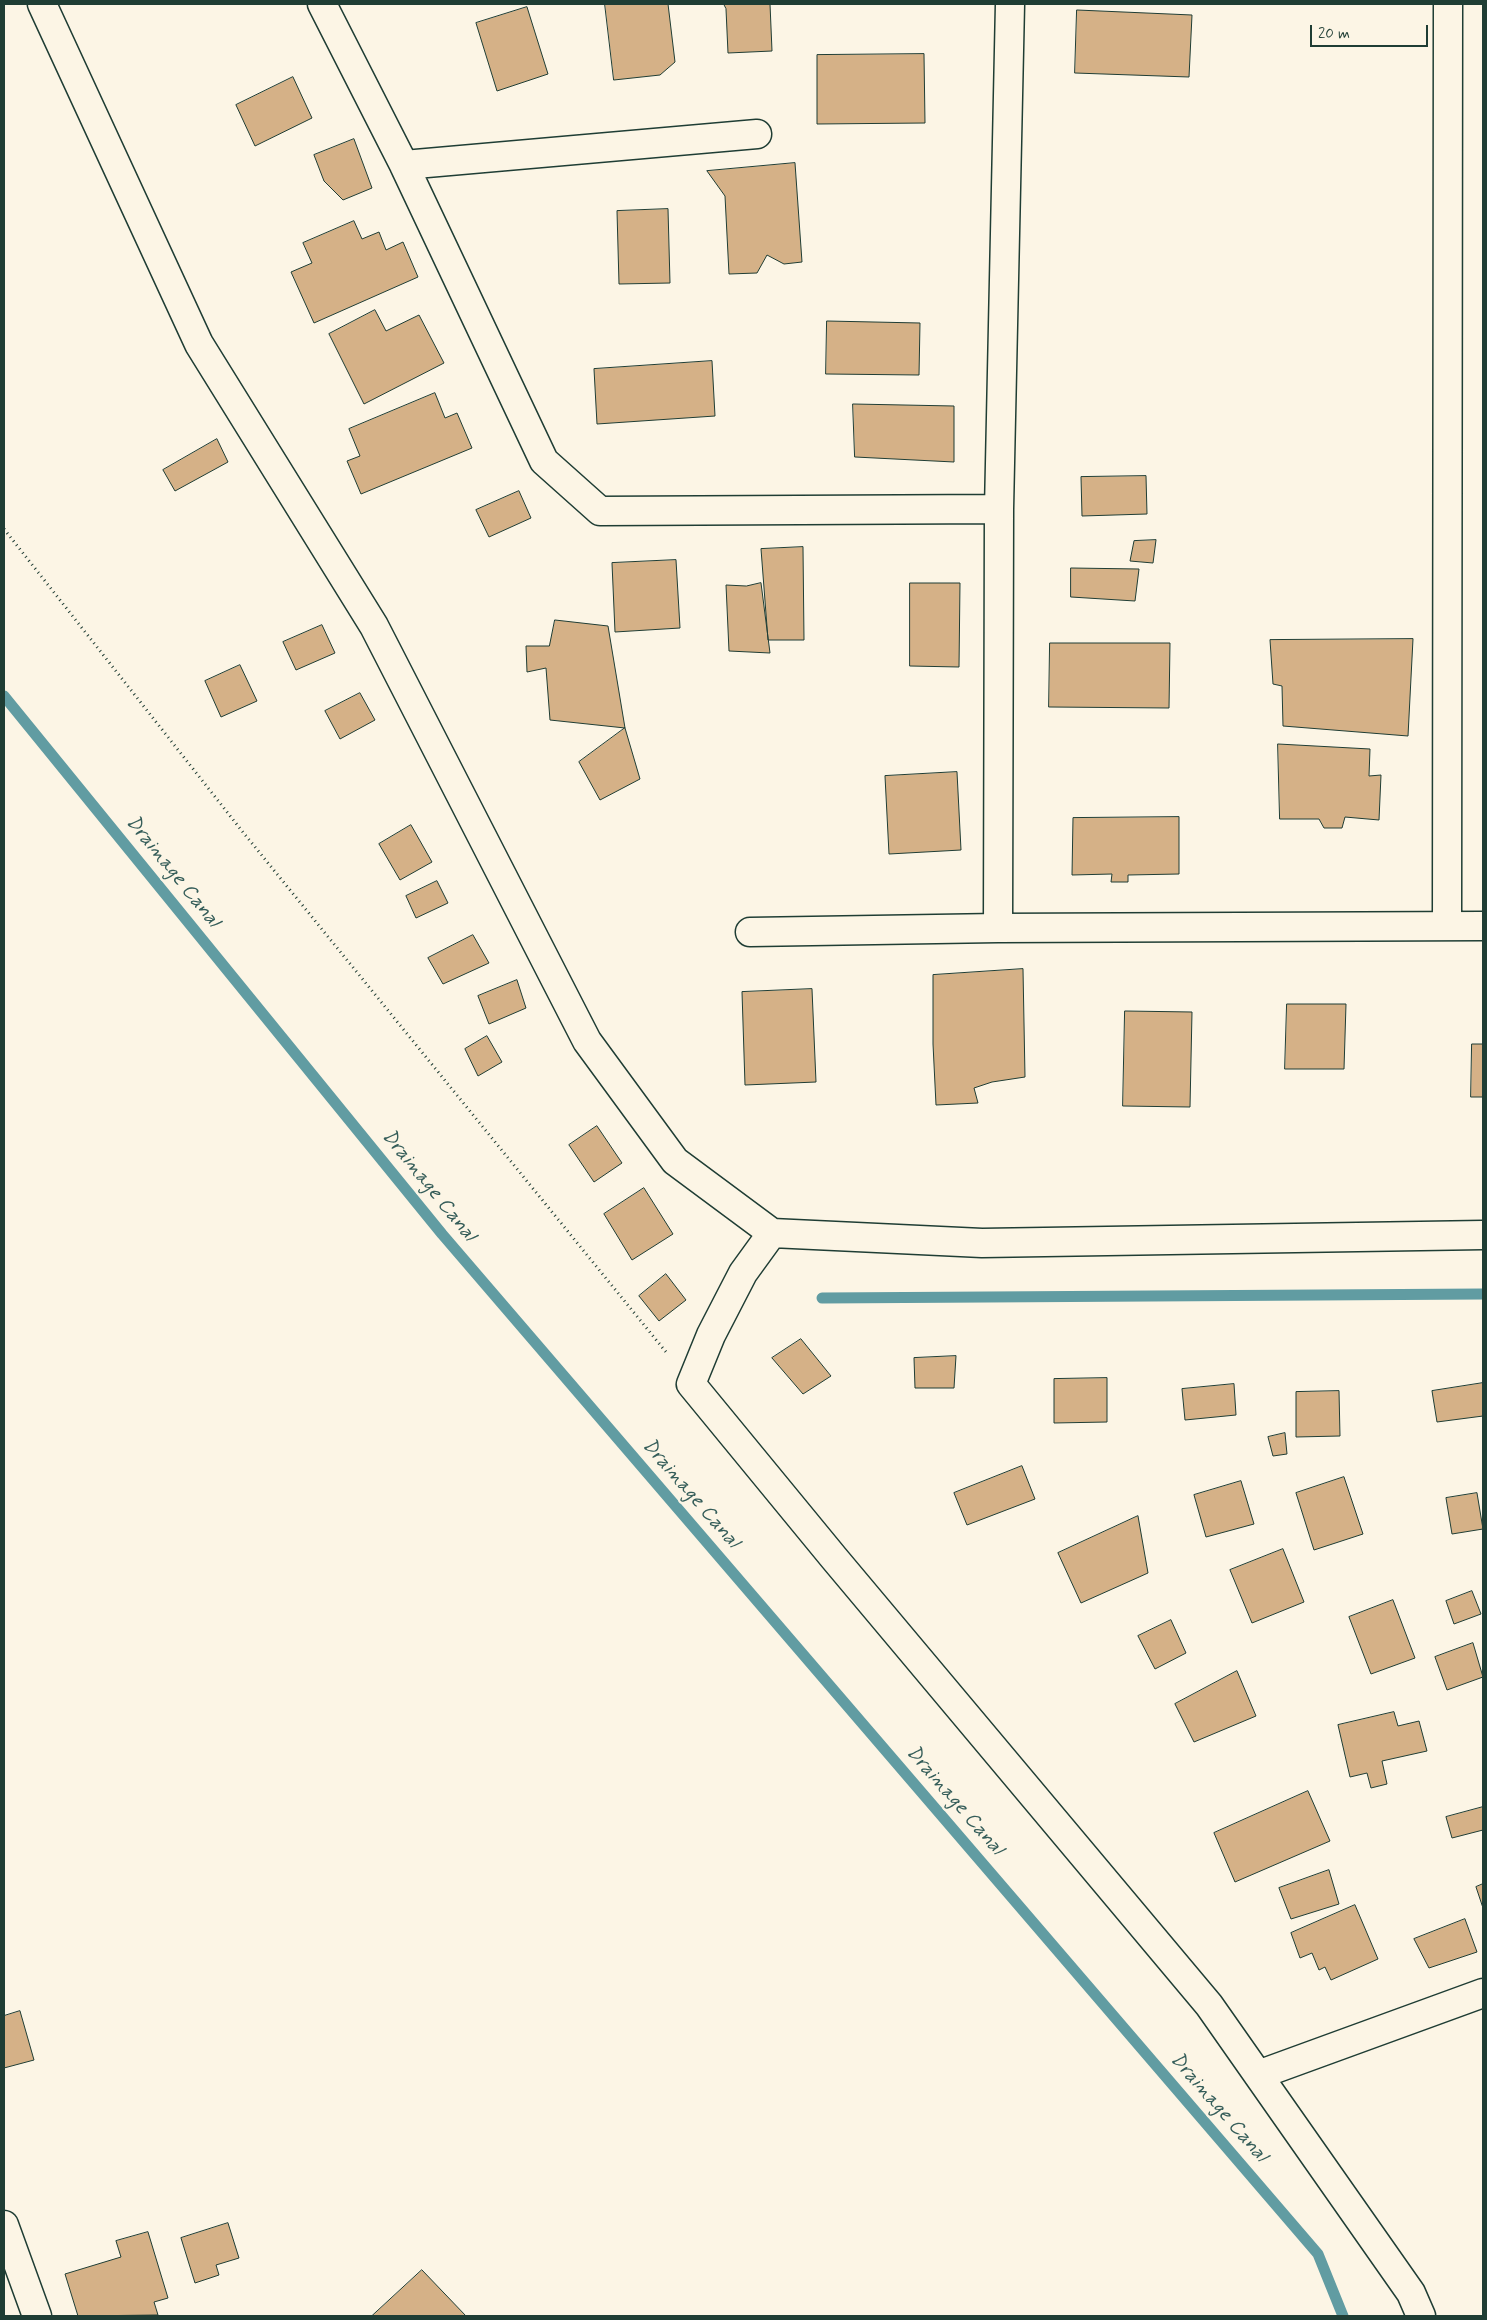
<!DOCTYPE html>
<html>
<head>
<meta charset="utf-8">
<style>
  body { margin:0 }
  #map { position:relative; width:1487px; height:2320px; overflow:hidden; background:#fcf5e5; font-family:Mynerve,sans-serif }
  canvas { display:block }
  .frame { position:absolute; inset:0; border:5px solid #1f3d34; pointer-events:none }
  .scale { position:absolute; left:1310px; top:25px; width:118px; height:22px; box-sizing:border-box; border:2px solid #1f3d34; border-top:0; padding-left:6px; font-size:15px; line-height:18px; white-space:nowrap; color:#1f3d34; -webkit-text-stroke:4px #fcf5e5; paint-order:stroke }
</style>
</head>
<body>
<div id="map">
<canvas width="1487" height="2320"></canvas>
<div class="frame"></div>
<div class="scale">20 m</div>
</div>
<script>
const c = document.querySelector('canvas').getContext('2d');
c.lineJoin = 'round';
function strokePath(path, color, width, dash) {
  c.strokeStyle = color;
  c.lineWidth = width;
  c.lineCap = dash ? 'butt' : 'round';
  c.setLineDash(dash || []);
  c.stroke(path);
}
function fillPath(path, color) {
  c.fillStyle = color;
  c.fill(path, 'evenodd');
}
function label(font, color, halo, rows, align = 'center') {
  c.font = font + ' Mynerve,sans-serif';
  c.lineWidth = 4.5;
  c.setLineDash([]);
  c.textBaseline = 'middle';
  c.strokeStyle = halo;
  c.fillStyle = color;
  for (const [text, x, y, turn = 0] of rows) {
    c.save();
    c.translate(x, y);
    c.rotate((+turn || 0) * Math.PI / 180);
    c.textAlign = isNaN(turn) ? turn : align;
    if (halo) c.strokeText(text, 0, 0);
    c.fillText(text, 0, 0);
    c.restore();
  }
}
strokePath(new Path2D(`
  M 4,696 L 442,1234 L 1318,2254 L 1343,2316
  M 822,1298 L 1483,1294`), '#619ca2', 11);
const building = new Path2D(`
  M 605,4 L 668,4 L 675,62 L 660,75 L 614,80 Z
  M 724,4 L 770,4 L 772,51 L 728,53 L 726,9 Z
  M 527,7 L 548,74 L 497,91 L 476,23 Z
  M 1077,10 L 1192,15 L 1189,77 L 1075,73 Z
  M 924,54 L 925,123 L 817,124 L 817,55 Z
  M 293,77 L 312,118 L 255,146 L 236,105 Z
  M 354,139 L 372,188 L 343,200 L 324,181 L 314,155 Z
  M 795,163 L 802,262 L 784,264 L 767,255 L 757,273 L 729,274 L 725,196 L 707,171 Z
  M 668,209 L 670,283 L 619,284 L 617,211 Z
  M 354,221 L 362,239 L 379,232 L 386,250 L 403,242 L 418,277 L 314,323 L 291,272 L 312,263 L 303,243 Z
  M 375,310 L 386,331 L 419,315 L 444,363 L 364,404 L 329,334 Z
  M 827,321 L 920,323 L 919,375 L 826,374 Z
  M 712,361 L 715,416 L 597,424 L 594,369 Z
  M 435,393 L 445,418 L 457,413 L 472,448 L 361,494 L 347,461 L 360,456 L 349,429 Z
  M 853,404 L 954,406 L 954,462 L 855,457 Z
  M 217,439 L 228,462 L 175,491 L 163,470 Z
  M 1146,476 L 1147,514 L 1082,516 L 1081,477 Z
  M 519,491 L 531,518 L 489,537 L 476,510 Z
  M 1156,540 L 1153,563 L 1130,561 L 1134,541 Z
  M 803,547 L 804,640 L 768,640 L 761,549 Z
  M 676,560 L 680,628 L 615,632 L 612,563 Z
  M 1071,568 L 1139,569 L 1135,601 L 1071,597 Z
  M 761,583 L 770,653 L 729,651 L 726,585 L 746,586 Z
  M 910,583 L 960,583 L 959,667 L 910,666 Z
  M 555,620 L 608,626 L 625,728 L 550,720 L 546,668 L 527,672 L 526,646 L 549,646 Z
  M 322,625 L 335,653 L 296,670 L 283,642 Z
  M 1413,639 L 1408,736 L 1283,726 L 1282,686 L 1273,684 L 1270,640 Z
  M 1050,643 L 1170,643 L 1169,708 L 1049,707 Z
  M 240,665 L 257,701 L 221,717 L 205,681 Z
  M 360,693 L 375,720 L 340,739 L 325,711 Z
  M 625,728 L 640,779 L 600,800 L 579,762 Z
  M 1278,744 L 1370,749 L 1369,776 L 1381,775 L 1379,820 L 1345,817 L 1342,828 L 1324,828 L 1319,819 L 1280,819 Z
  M 957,772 L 961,850 L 889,854 L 885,776 Z
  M 1179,817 L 1179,874 L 1128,875 L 1128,882 L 1111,882 L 1112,874 L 1072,875 L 1073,818 Z
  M 411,825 L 432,862 L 400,880 L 379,844 Z
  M 437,881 L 448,903 L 416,918 L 406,896 Z
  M 473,935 L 489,963 L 443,984 L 428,958 Z
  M 1023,969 L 1025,1077 L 992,1082 L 974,1088 L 978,1103 L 936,1105 L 933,1044 L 933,975 Z
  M 517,980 L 526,1008 L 489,1024 L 478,996 Z
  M 812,989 L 816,1082 L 745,1085 L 742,992 Z
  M 1287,1004 L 1346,1004 L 1344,1069 L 1285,1069 Z
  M 1125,1011 L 1192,1012 L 1190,1107 L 1123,1106 Z
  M 487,1036 L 502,1062 L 478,1076 L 465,1049 Z
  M 1472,1044 L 1483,1044 L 1483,1097 L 1471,1097 Z
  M 597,1126 L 622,1163 L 594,1182 L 569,1145 Z
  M 644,1188 L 673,1234 L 632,1260 L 604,1214 Z
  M 666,1274 L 686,1300 L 659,1321 L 639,1296 Z
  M 801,1339 L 831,1376 L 803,1394 L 772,1358 Z
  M 956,1356 L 954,1388 L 915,1388 L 914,1358 Z
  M 1107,1378 L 1107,1422 L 1054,1423 L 1054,1379 Z
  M 1483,1383 L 1483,1416 L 1437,1422 L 1432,1391 Z
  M 1234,1384 L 1236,1415 L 1185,1420 L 1182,1389 Z
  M 1339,1391 L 1340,1436 L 1296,1437 L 1296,1392 Z
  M 1285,1433 L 1287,1454 L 1273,1456 L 1268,1437 Z
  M 1022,1466 L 1035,1499 L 967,1525 L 954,1493 Z
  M 1344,1477 L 1363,1534 L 1314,1550 L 1296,1493 Z
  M 1241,1481 L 1254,1524 L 1206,1537 L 1194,1495 Z
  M 1477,1493 L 1483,1529 L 1452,1534 L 1446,1498 Z
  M 1138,1516 L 1148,1573 L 1081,1603 L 1058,1553 Z
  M 1283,1549 L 1304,1602 L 1252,1623 L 1230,1570 Z
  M 1472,1591 L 1481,1614 L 1454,1624 L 1446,1601 Z
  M 1393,1600 L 1415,1658 L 1371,1674 L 1349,1617 Z
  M 1171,1620 L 1186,1653 L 1155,1669 L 1138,1636 Z
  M 1473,1643 L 1483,1677 L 1447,1690 L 1435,1657 Z
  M 1237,1671 L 1256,1716 L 1194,1742 L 1175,1704 Z
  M 1394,1712 L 1398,1726 L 1419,1721 L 1427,1751 L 1382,1761 L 1387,1784 L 1371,1788 L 1367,1773 L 1350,1777 L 1338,1725 Z
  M 1308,1791 L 1330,1841 L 1235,1882 L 1214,1833 Z
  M 1483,1807 L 1483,1830 L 1452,1838 L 1446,1817 Z
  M 1329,1870 L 1339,1904 L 1291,1919 L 1279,1888 Z
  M 1483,1884 L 1483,1908 L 1476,1887 Z
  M 1355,1905 L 1378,1959 L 1331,1980 L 1325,1967 L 1319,1970 L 1312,1953 L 1300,1958 L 1291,1933 Z
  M 1465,1919 L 1477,1952 L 1429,1968 L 1414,1939 Z
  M 20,2011 L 34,2060 L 4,2068 L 4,2016 Z
  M 228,2223 L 239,2258 L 216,2265 L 219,2275 L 195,2283 L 181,2238 Z
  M 148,2232 L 168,2298 L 154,2302 L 158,2315 L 78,2316 L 65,2274 L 121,2257 L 116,2241 Z
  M 422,2270 L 466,2316 L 372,2316 Z`);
fillPath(building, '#d5b187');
strokePath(building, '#1f3d34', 1);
const minor = new Path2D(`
  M 42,4 L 199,344 L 374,626 L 587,1041 L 675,1161 L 772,1233 L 982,1243 L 1483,1235
  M 322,4 L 404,165 L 544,461 L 600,511 L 999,509
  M 404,165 L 757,134
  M 1447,926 L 1448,4
  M 998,928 L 999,509 L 1010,4
  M 750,932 L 998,928 L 1483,926
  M 772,1233 L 743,1273 L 711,1335 L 691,1384 L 834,1558 L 1209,2005 L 1411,2293 L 1421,2316
  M 1258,2075 L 1483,1993
  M 4,2225 L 37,2316`);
strokePath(minor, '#1f3d34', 31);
strokePath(new Path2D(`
  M 4,529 L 242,831 L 666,1352`), '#1f3d34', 3, [1, 4]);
strokePath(minor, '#fcf5e5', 28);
label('italic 20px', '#355d59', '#fcf5e5', [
  ["Drainage Canal",172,872,51],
  ["Drainage Canal",428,1186,51],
  ["Drainage Canal",690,1494,49],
  ["Drainage Canal",954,1801,49],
  ["Drainage Canal",1218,2108,49]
]);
</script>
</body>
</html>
